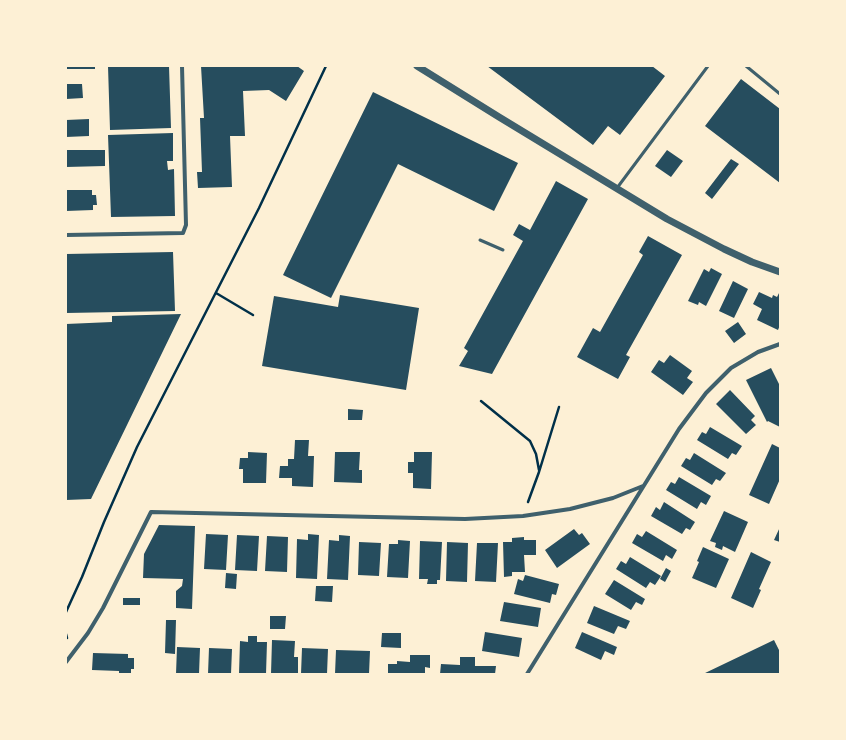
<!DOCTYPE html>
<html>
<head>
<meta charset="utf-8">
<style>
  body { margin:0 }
  #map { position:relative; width:846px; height:740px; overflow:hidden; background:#fdf0d5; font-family:"IBM Plex Sans",sans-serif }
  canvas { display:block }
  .frame { position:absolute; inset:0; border:67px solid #fdf0d5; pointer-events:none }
</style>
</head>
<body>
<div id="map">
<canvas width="846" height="740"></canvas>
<div class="frame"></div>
</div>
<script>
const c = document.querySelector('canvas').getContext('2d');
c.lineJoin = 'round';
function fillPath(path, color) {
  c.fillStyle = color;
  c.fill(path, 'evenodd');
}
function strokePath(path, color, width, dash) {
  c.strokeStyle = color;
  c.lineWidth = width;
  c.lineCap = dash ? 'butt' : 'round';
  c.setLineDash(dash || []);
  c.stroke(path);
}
fillPath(new Path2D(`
  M 66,66 L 95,66 L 95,69 L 66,69 Z
  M 108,66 L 169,66 L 171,128 L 110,130 Z
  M 201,66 L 297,66 L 304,71 L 286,101 L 269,90 L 243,91 L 245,136 L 230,136 L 232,187 L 198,188 L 197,172 L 202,172 L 200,118 L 204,118 Z
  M 487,66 L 652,66 L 665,76 L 620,135 L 608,126 L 593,145 Z
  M 741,79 L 780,109 L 780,183 L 705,126 Z
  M 66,84 L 82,84 L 83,98 L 66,99 Z
  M 373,92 L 518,163 L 494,211 L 398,164 L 331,298 L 283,275 Z
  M 89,119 L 89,136 L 66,137 L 66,120 Z
  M 173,133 L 173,161 L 167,161 L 168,170 L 174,169 L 175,216 L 111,217 L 108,135 Z
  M 66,150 L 105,150 L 105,166 L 66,167 Z
  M 667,150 L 683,161 L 671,177 L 655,166 Z
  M 731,159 L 739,164 L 712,199 L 705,193 Z
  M 556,181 L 588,199 L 492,374 L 459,366 L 468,351 L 464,348 L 523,241 L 513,235 L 519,224 L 530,230 Z
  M 66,190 L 92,190 L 92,195 L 96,195 L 97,205 L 93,205 L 93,210 L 66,211 Z
  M 648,236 L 682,255 L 626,355 L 630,357 L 618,379 L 577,357 L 593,328 L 600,332 L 643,255 L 639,252 Z
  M 173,252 L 175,311 L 66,313 L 66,254 Z
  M 711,268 L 722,274 L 706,306 L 699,302 L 698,305 L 688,301 L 704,269 L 709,272 Z
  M 733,281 L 748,289 L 734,318 L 719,311 Z
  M 780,291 L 780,325 L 778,330 L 757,320 L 762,309 L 753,304 L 759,292 L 772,298 L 773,295 L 777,297 Z
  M 340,295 L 419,308 L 406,390 L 262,366 L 274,296 L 338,307 Z
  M 181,314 L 91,499 L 66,500 L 66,324 L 112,322 L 112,316 Z
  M 738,322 L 746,334 L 734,343 L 725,331 Z
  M 670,355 L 692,371 L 687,378 L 693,382 L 683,395 L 651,372 L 659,360 L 664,363 Z
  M 771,368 L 780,386 L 780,427 L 768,421 L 767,422 L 746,380 Z
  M 730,390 L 755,416 L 751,420 L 756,425 L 746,434 L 716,404 Z
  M 348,409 L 363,410 L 362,420 L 348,420 Z
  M 710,427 L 742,446 L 736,455 L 732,453 L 728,459 L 697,440 L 702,432 L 706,434 Z
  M 295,440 L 309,440 L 308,456 L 314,456 L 313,487 L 292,486 L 292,478 L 279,478 L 280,466 L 288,466 L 288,459 L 294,459 Z
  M 772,444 L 780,448 L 780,479 L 769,504 L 749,495 Z
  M 248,452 L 267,453 L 266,483 L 243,483 L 243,469 L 239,469 L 240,458 L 248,458 Z
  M 335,452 L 360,452 L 359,470 L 362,470 L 362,483 L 334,482 Z
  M 414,452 L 432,452 L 431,489 L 413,488 L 413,473 L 408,473 L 408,462 L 414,462 Z
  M 694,453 L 726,473 L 720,481 L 716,479 L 712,485 L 681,466 L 686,458 L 690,460 Z
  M 679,477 L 711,496 L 706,505 L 701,502 L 697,509 L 666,490 L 671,482 L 675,484 Z
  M 664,502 L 695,522 L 690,530 L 686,528 L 682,534 L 651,516 L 656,507 L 660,510 Z
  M 724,511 L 748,522 L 735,552 L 723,546 L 722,550 L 715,547 L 716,543 L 710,541 Z
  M 159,525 L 195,526 L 192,609 L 176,608 L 176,591 L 182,586 L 183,579 L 143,578 L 144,554 Z
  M 780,527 L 780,542 L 774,540 Z
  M 574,529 L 579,535 L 582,533 L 590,544 L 557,568 L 545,550 Z
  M 646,531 L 677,550 L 672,559 L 666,555 L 663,561 L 632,543 L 637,534 L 642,537 Z
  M 206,534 L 228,535 L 226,570 L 204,569 Z
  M 308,534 L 319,535 L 317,579 L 296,578 L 297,539 L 308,540 Z
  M 237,535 L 259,536 L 257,571 L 235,570 Z
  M 339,535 L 350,536 L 348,580 L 327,579 L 329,540 L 339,541 Z
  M 267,536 L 288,537 L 287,572 L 265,571 Z
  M 524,537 L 524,540 L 536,540 L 536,555 L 524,555 L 525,572 L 512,572 L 512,576 L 504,577 L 503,542 L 512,542 L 512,538 Z
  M 398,540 L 410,541 L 408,578 L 387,577 L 389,544 L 398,544 Z
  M 420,541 L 442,542 L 440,580 L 437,580 L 437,584 L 427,584 L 428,579 L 419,579 Z
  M 359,542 L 381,543 L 379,576 L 358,575 Z
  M 447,542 L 468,543 L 467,582 L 446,581 Z
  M 477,543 L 498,543 L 496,582 L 475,581 Z
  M 703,547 L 729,559 L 716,588 L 692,578 L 699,562 L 697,561 Z
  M 751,552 L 771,562 L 759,589 L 761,590 L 753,608 L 731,598 Z
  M 630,557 L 661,576 L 655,585 L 650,582 L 646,588 L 616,569 L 621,561 L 626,564 Z
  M 666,568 L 671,571 L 665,582 L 660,579 Z
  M 226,573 L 237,574 L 236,589 L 225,588 Z
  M 525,575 L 559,584 L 556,595 L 552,594 L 550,603 L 514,594 L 518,579 L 523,581 Z
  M 614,580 L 645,599 L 642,605 L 636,602 L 631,610 L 605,594 Z
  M 316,586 L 333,586 L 332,602 L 315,601 Z
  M 123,598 L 140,598 L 140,605 L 123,605 Z
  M 504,602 L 541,608 L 538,627 L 500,621 Z
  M 594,606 L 630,621 L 626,629 L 618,626 L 614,634 L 587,623 Z
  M 270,616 L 286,616 L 285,629 L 270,629 Z
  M 166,620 L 176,620 L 175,654 L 165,653 Z
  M 485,632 L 522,638 L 519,657 L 482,651 Z
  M 582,632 L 617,647 L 614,655 L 605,651 L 601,660 L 575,648 Z
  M 382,633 L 401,633 L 401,648 L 381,647 Z
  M 248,636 L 257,636 L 257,642 L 267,642 L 266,674 L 239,674 L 240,641 L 248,642 Z
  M 272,640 L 295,641 L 294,657 L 298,657 L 298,674 L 271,674 Z
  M 774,640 L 780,652 L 780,674 L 703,674 Z
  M 177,647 L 200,648 L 199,674 L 176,674 Z
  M 209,648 L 232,649 L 231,674 L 208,674 Z
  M 302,648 L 328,649 L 327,674 L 301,674 Z
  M 336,650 L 370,651 L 369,674 L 335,674 Z
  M 93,653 L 128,654 L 128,658 L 134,658 L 134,669 L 131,669 L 131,674 L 119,674 L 119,671 L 92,670 Z
  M 410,655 L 430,655 L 430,668 L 425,667 L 425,674 L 388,674 L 388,664 L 397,664 L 397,661 L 410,662 Z
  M 460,657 L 475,657 L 475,666 L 496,666 L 495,674 L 440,674 L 441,664 L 460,665 Z`), '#264d5e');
strokePath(new Path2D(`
  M 216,293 L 253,315
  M 481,401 L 530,441 L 536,454 L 539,470
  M 528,502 L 539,472 L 559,407
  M 66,612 L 82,577 L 104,522 L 137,447 L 259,208 L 326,66
  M 66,634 L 67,638 L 66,638`), '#003049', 2.5);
strokePath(new Path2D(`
  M 746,66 L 780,94
  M 617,188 L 708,66
  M 480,240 L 503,250`), '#3f606c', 3);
strokePath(new Path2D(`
  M 66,235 L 183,233 L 186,225 L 182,66
  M 66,662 L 88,633 L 103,608 L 151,512 L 465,519 L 523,516 L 570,509 L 613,498 L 643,486
  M 527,674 L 679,429 L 706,393 L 731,368 L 758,352 L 780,344`), '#3f606c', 4);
strokePath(new Path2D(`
  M 417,66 L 499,117 L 667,219 L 724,249 L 752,262 L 780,272`), '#3f606c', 7);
</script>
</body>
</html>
